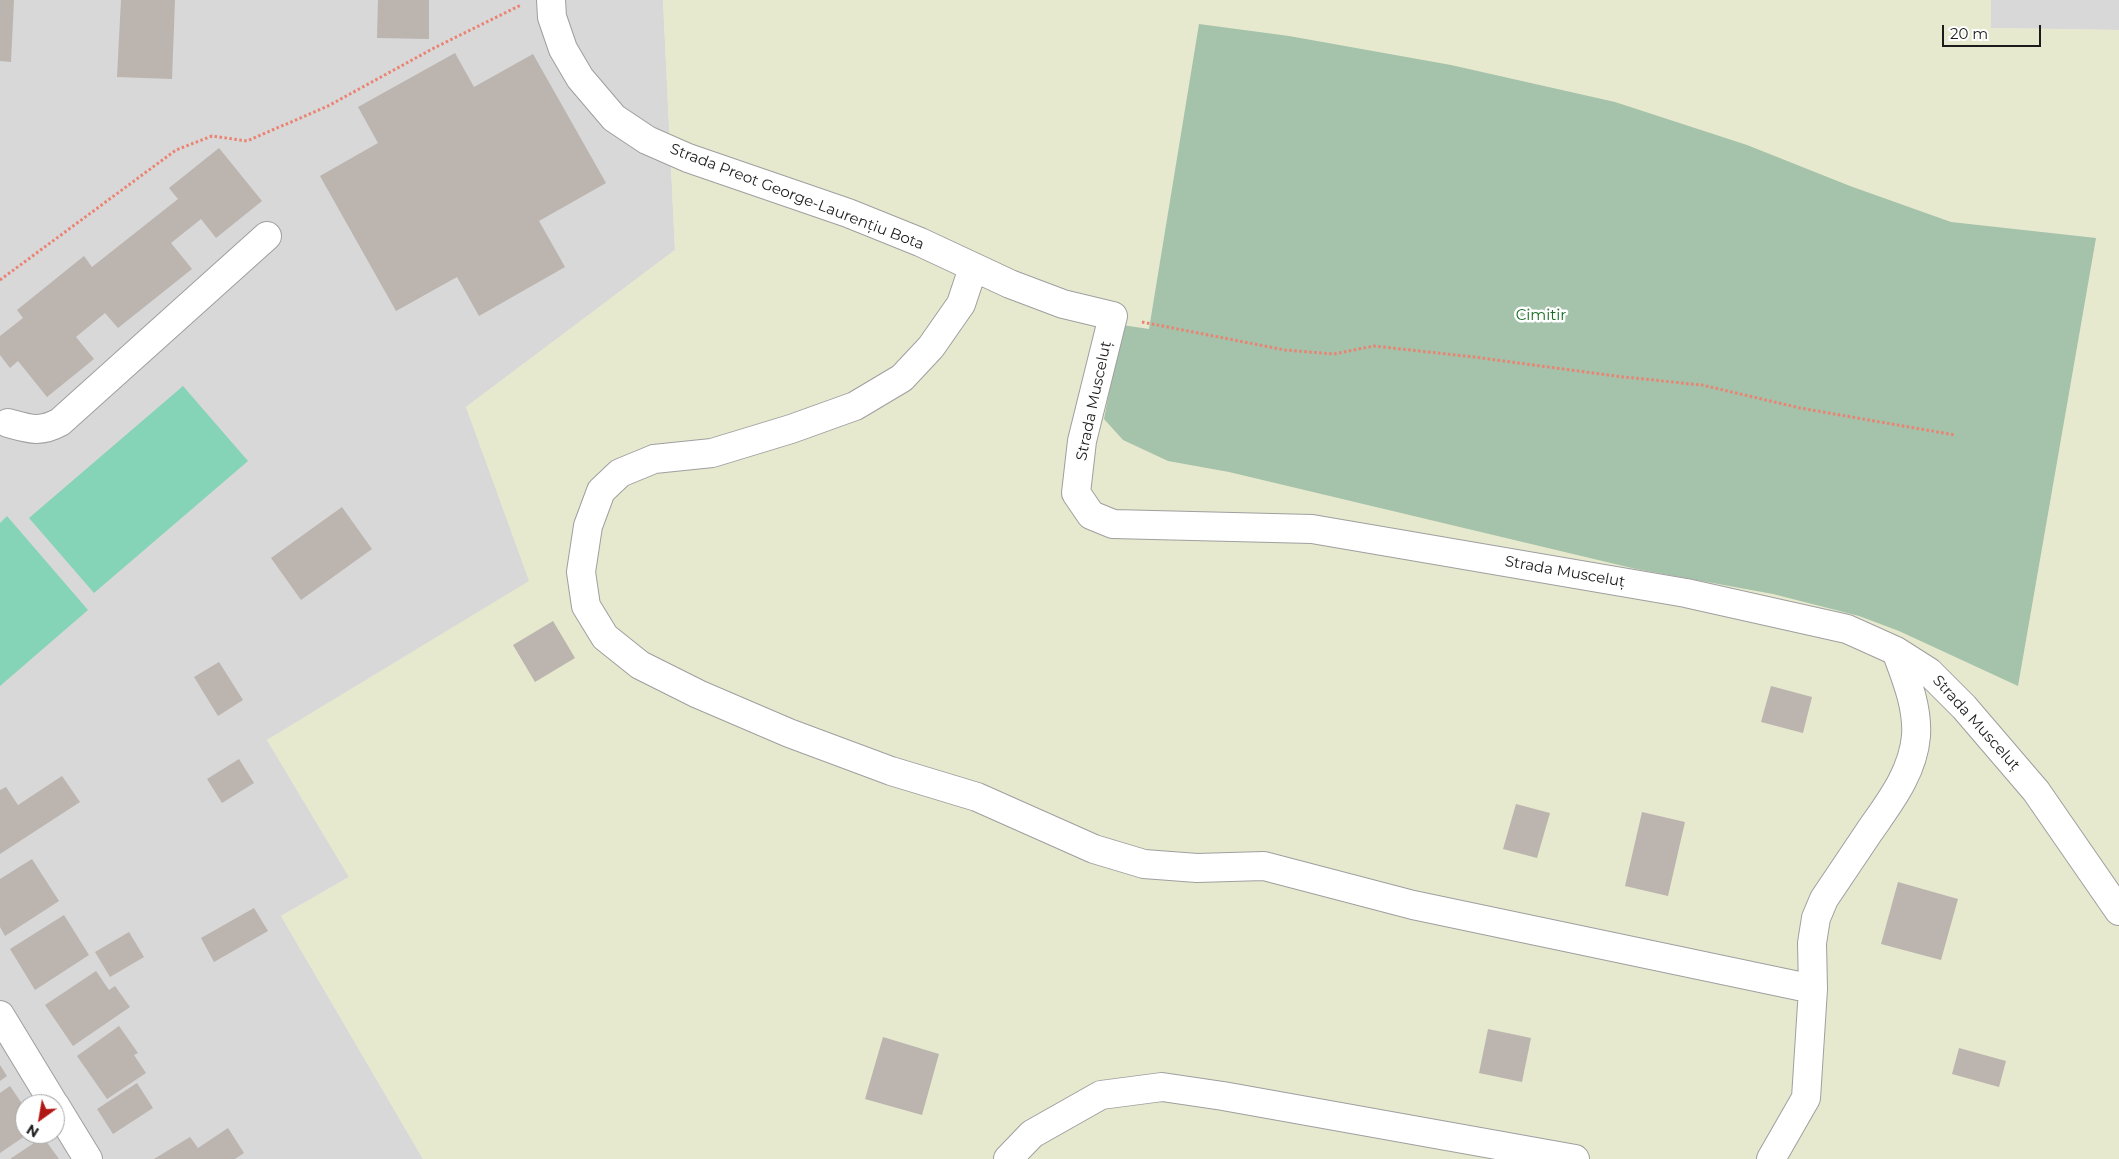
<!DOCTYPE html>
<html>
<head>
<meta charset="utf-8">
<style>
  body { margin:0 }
  #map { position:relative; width:2119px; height:1159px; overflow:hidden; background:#ece8e1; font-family:Montserrat,sans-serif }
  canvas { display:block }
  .north { position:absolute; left:15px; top:1094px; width:50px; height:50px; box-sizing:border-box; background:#fff; border:1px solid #a4a4a4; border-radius:50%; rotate:212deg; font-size:14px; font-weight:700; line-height:20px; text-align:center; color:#1b1b1b }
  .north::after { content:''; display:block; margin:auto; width:18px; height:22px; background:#b21813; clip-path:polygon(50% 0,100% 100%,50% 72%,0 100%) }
  .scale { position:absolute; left:1942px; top:25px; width:99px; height:22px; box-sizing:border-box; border:2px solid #1b1b1b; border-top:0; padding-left:6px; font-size:15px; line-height:18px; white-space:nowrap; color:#1b1b1b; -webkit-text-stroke:4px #fff; paint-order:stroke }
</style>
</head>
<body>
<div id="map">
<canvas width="2119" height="1159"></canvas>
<div class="north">N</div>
<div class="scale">20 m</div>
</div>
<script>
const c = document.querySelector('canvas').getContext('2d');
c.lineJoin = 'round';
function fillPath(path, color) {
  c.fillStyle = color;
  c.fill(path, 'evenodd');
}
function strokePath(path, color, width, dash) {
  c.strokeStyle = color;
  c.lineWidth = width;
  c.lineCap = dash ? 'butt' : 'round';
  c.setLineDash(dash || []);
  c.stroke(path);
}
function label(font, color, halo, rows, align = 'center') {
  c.font = font + ' Montserrat,sans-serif';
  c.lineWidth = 5;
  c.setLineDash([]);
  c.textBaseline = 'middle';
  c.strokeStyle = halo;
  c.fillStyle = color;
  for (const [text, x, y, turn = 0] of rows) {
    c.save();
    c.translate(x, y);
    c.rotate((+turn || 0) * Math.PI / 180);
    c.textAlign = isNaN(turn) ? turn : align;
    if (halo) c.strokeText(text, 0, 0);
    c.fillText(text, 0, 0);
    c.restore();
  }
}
fillPath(new Path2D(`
  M 0,0 L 663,0 L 675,250 L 466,407 L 530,581 L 267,740 L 349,877 L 281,916 L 423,1159 L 0,1159 ZM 25,1104 L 55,1104 L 55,1134 L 25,1134 Z
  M 1991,0 L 2119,0 L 2119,30 L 1991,28 Z`), '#d9d8d8');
fillPath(new Path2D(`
  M 663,0 L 1991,0 L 1991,28 L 2119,30 L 2119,1159 L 423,1159 L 281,916 L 349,877 L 267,740 L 529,581 L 466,407 L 675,250 Z`), '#e6e9ce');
fillPath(new Path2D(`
  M 1199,24 L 1289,36 L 1451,65 L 1615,102 L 1747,145 L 1850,186 L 1951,222 L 2096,238 L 2018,686 L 1899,631 L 1859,616 L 1773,594 L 1636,569 L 1229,472 L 1168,461 L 1123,440 L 1104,419 L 1122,325 L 1149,329 Z`), '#a5c2aa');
fillPath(new Path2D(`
  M 183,386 L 248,461 L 94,593 L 29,518 Z
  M 7,516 L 88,610 L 0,686 L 0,523 Z`), '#86d4b8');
fillPath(new Path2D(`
  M 0,0 L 14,0 L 11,62 L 0,61 Z
  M 121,0 L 175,0 L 172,79 L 117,77 Z
  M 378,0 L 429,0 L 429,39 L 377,38 Z
  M 455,53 L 474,87 L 533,54 L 606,183 L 539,221 L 565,267 L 479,316 L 457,277 L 396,311 L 320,176 L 378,143 L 358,107 Z
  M 219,148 L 262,201 L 216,238 L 201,219 L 171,243 L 192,269 L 118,328 L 105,313 L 76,337 L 94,359 L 47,397 L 18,361 L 10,368 L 0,355 L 0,336 L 23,318 L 17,310 L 84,256 L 92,267 L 178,199 L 169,188 Z
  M 342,507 L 372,549 L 301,600 L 271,558 Z
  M 553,621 L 575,658 L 535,682 L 513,645 Z
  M 219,662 L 243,700 L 218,716 L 194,677 Z
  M 1771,686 L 1812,697 L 1803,733 L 1761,722 Z
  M 239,759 L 254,783 L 222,803 L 207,779 Z
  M 62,776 L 80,802 L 0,854 L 0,790 L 6,787 L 18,805 Z
  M 1516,804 L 1550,813 L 1537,858 L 1503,849 Z
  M 1642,812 L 1685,822 L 1668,896 L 1625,886 Z
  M 32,859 L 59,901 L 5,936 L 0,927 L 0,879 Z
  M 1898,882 L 1958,899 L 1941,960 L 1881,944 Z
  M 254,908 L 268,931 L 214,962 L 201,938 Z
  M 64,915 L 89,955 L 35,990 L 10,949 Z
  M 129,932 L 144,957 L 110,977 L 95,952 Z
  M 96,971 L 109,990 L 115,986 L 130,1007 L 73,1046 L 45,1005 Z
  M 119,1026 L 138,1053 L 134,1055 L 146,1073 L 107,1099 L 77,1056 Z
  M 1488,1029 L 1531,1038 L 1522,1082 L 1479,1073 Z
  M 883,1037 L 939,1054 L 922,1115 L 865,1099 Z
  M 1959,1048 L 2006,1061 L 1999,1087 L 1952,1074 Z
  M 0,1065 L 7,1076 L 0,1081 Z
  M 137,1083 L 153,1108 L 113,1134 L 97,1109 Z
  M 10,1086 L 25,1108 L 25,1134 L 28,1134 L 0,1153 L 0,1093 Z
  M 228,1128 L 244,1153 L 235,1159 L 154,1159 L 190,1137 L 198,1148 Z
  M 43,1137 L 59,1159 L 10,1159 Z`), '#bbb4af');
const minor = new Path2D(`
  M 551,0 L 552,17 L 563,49 L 580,78 L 614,118 L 647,140 L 688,158 L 848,213 L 920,242 L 1010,284 L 1063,304 L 1113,316 L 1082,441 L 1076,493 L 1091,515 L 1113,524 L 1312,529 L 1686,593 L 1847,629 L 1896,651 L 1929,672 L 1964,707 L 2036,791 L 2119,911
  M 973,268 L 961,304 L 931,347 L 902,378 L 855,406 L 791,429 L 712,453 L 654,459 L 620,473 L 601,491 L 588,526 L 581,572 L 586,606 L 605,637 L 640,665 L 698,694 L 789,733 L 891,771 L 977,797 L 1094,849 L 1144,864 L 1197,868 L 1264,866 L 1413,905 L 1813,989
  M 8,423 C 30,429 40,433 60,422 L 267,236
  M 0,1015 L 54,1104
  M 55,1105 L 88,1159
  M 1008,1159 L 1032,1134 L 1101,1095 L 1162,1087 L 1223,1096 L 1575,1159
  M 1771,1159 L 1806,1098 L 1813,989 L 1812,943 L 1816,918 L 1824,899 C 1839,877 1854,854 1869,832 C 1889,803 1913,773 1916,736 C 1918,707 1906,678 1896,651`);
strokePath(minor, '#9f9f9f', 30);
strokePath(new Path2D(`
  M 0,280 L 176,150 L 212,136 L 247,141 L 328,106 L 434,48 L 521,5
  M 1142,322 L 1285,350 L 1334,354 L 1374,346 L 1474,357 L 1623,377 L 1702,385 L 1800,408 L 1955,435`), '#eb8373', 3, [2.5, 2.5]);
strokePath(minor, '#fff', 28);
label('15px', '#1b1b1b', '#fff', [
  ["Strada Preot George-Laurențiu Bota",797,197,21],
  ["Strada Musceluț",1094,401,-78],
  ["Strada Musceluț",1565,572,10],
  ["Strada Musceluț",1976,723,48]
]);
label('15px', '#156c1f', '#fff', [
  ["Cimitir",1541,316]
]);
</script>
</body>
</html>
